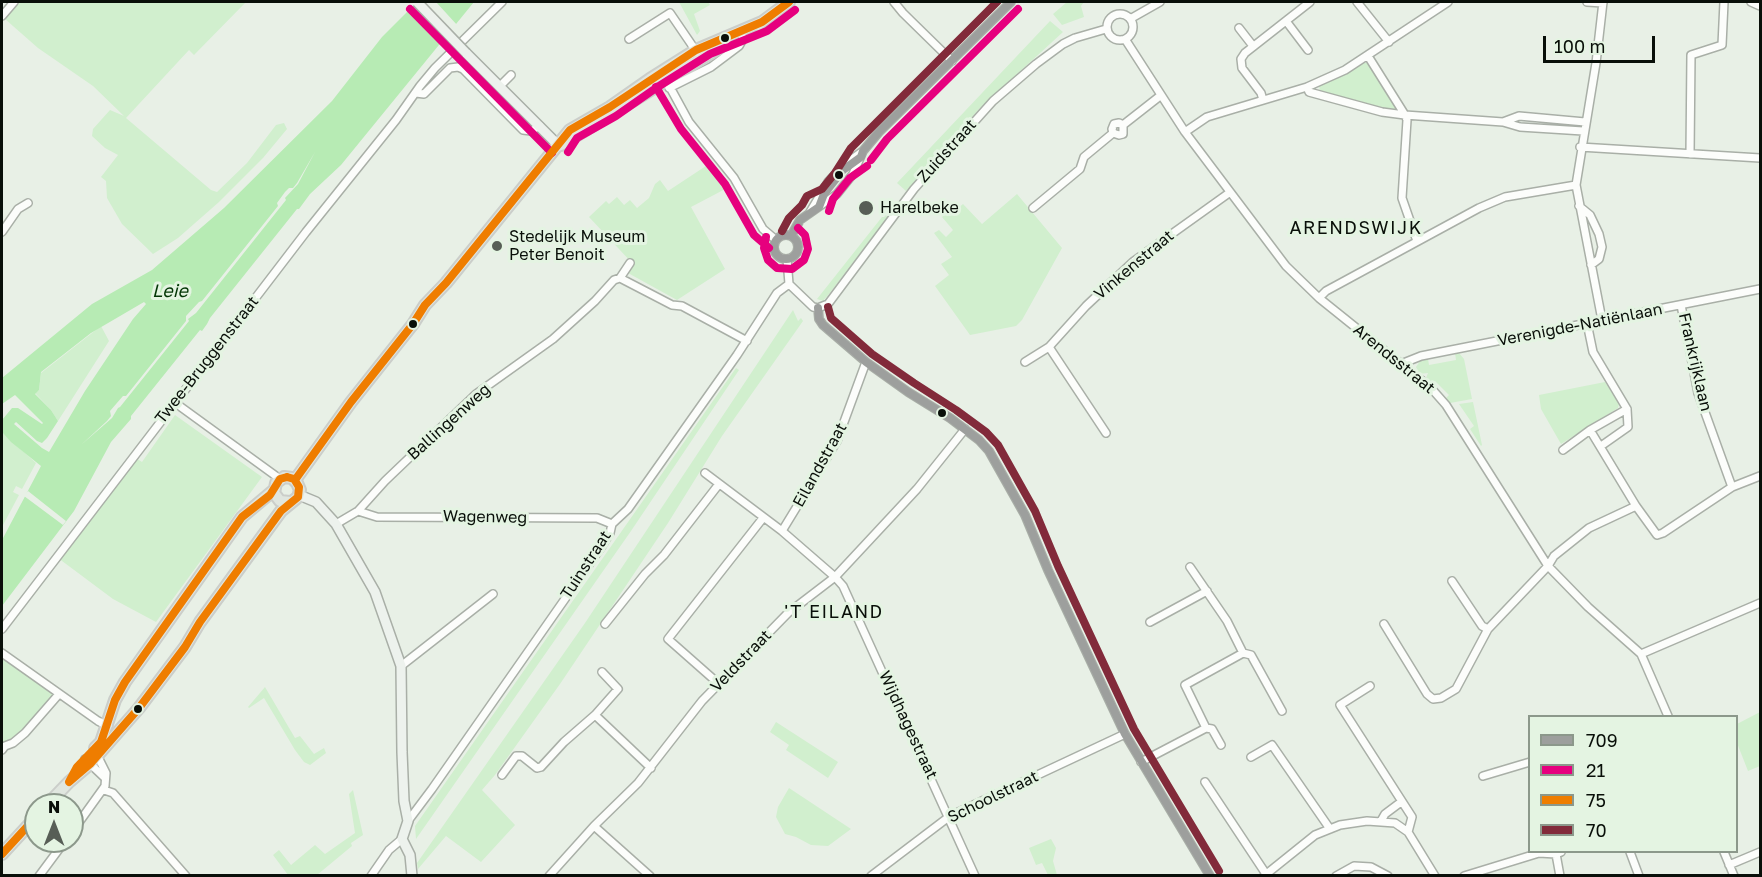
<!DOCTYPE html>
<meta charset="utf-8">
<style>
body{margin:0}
#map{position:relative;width:1762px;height:877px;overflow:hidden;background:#e8f0e6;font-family:"Golos Text",sans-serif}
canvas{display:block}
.frame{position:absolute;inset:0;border:3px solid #090f09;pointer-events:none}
.legend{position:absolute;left:1528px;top:715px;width:210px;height:138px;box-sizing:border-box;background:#e4f4e2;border:2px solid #8c988b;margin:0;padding:8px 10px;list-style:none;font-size:18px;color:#090f09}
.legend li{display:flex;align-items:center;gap:12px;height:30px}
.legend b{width:30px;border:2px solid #8c988b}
.north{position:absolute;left:24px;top:793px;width:60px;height:60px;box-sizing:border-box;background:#e4f4e2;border:2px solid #8c988b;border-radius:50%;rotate:0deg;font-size:16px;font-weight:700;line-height:24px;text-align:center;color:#090f09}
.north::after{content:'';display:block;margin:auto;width:21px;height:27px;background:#575e56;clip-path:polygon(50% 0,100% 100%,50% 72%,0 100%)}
.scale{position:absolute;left:1543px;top:36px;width:112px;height:27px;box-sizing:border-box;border:3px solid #090f09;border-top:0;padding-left:8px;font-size:18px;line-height:21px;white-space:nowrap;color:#090f09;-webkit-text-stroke:4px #e4f4e2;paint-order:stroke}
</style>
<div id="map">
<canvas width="1762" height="877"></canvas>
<div class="frame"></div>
<ul class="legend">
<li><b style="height:8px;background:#9d9f9d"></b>709</li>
<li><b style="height:8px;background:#e6007e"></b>21</li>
<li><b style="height:8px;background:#ef7d00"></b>75</li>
<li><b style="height:8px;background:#822a3a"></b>70</li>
</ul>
<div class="north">N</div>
<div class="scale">100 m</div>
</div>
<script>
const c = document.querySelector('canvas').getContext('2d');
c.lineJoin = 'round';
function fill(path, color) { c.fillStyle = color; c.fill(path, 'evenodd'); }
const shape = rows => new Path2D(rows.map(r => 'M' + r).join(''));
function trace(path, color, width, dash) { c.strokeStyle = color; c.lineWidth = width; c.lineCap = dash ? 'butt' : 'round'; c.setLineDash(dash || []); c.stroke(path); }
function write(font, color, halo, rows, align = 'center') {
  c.font = font + ' "Golos Text",sans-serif'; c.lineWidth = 6; c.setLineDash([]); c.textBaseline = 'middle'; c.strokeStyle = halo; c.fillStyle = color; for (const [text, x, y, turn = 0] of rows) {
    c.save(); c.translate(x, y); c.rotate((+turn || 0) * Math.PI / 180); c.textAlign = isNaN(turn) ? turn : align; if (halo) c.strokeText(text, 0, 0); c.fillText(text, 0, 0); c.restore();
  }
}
const green = shape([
 [20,2,246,2,194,55,189,50,126,118,211,190,217,192,247,163,276,125,284,123,287,129,263,158,219,202,178,238,153,254,122,224,107,198,106,181,101,177,118,155,105,148,92,136,93,129,110,110,124,116,93,86,38,48,5,19],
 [679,2,708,2,710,5,694,14,700,31,697,35],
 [1067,2,1084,2,1081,6,1084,17,1062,25,1053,14],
 [1050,21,1063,32,979,109,906,191,897,183],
 [1363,63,1367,63,1398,108,1396,111,1382,110,1320,92,1319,85],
 [712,162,731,186,691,207,725,269,677,300,628,273,633,264,589,217,606,201,609,204,617,197,624,205,630,200,637,208,649,198,655,184,660,180,668,191],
 [1017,194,1062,248,1022,320,1016,326,970,335,935,286,949,275,941,264,952,257,934,233,939,230,946,237,953,230,942,217,954,205,957,209,963,204,982,224],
 [886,215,888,217,829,294,823,301,817,299,882,217,884,217],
 [793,310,798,321,801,318,803,321,722,436,668,523,560,684,495,775,482,790,515,825,481,862,446,836,418,869,417,863,585,623],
 [101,326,109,341,58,421,51,410,35,393,39,390,41,373],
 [1455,353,1459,353,1464,359,1472,399,1450,403,1446,398,1449,395,1435,381,1432,384,1426,378,1428,373,1419,374,1416,367,1420,361,1428,359,1429,365,1456,360],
 [736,368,739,370,631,531,416,839,415,826],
 [1605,382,1619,404,1618,408,1561,444,1541,409,1539,395],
 [1473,402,1482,445,1481,446,1470,429,1474,426,1459,404],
 [175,415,262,477,156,622,113,599,58,558,136,458,142,462],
 [2,432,36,463,22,489,16,486,13,492,19,495,2,527],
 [2,657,53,693,52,697,21,731,2,747],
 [265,687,295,738,300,736,314,754,324,748,326,753,310,765,304,762,295,750,264,698,249,708,248,707],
 [1760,712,1760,766,1748,771,1737,743,1737,724],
 [776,722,838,762,828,778,786,750,789,745,770,732],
 [789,788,851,829,828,846,811,845,796,837,785,834,776,817,778,807],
 [353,790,363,835,351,843,352,846,317,875,288,875,273,855,279,850,291,865,315,845,325,854,355,833,349,794],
 [1051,839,1056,848,1053,861,1057,875,1048,875,1042,863,1036,865,1029,848]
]);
const water = shape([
 [417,2,474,2,341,165,310,194,299,209,297,209,210,318,207,324,202,331,200,330,131,416,131,419,111,442,74,511,2,606,2,540,41,466,11,442,2,432,2,420,12,408,18,408,42,424,43,423,15,395,2,404,2,378,92,304,152,270,224,208,332,101,382,37],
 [315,152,298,184,285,198,286,200,196,313,188,319,189,321,120,407,118,408,112,418,81,445,107,421,111,416,110,411,123,396,126,396,186,321,186,316,199,302,202,301,278,206,277,203,285,192,289,188,293,188,297,183],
 [144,302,146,304,133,319,85,391,49,452,42,448,14,424,16,422,37,441,42,443,47,438,58,421,51,410,35,394,39,390,41,372,91,333]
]);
const pier = shape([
 [413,2,436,2,458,26,442,46,406,8],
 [28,491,66,521,63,525,24,496]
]);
const street = shape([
 [894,2,903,13,952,61],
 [1357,2,1389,42],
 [1587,2,1603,3],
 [1751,2,1760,6],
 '1107 27a13 13 0 1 1 26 0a13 13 0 1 1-26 0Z',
 [2,16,14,2],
 [1130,19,1160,2],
 [1286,21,1308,50],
 [1239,28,1253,46],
 [629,39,670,13,698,54],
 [1125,39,1185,132,1286,266,1319,298,1431,388,1446,405,1548,566,1588,607,1641,654,1668,716],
 [665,78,689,122,734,178,763,229,776,240],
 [500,86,511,75],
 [1307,87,1309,92,1382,112,1405,115,1368,56],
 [669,88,711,67,739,46,743,39,741,31],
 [416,93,424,94,450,68,458,67,463,69,523,130,531,131,540,126],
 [1263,100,1261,93,1242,68,1241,59,1245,53,1310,2],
 [1503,122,1519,116,1585,122],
 [1185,132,1207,117,1307,87,1345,70,1448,2],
 [1113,133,1119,135,1123,134,1123,125,1160,96],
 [1580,147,1760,158],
 [1690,154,1691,55,1722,45,1724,2],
 [1579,206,1590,215,1599,234,1602,247,1599,259,1591,265],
 [1033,208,1080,169,1084,157,1113,133,1112,129,1114,124,1119,123,1123,125],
 [810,212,828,182,845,164,863,151,879,132,1011,2],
 [2,232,18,209,28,203],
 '774 247a12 12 0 1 1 24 0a12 12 0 1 1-24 0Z',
 [791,236,800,220,837,194,853,174,863,151],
 [1417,241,1402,198,1407,120,1405,115,1503,122,1520,127,1583,131],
 [787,259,789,284],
 [620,278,630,263],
 [789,284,813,307,818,308],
 [1319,298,1326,291,1479,208,1505,197,1576,185],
 [1681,305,1698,393,1732,487],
 [818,308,819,319,823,325,866,362,908,392,950,418,979,440,989,451,1025,515,1048,570,1125,734,1210,876],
 [818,308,828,304,914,189,993,101,1036,64,1063,44,1075,38,1106,29],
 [1602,320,1576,185,1596,63,1603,2],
 [1587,323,1593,352,1627,409,1628,427,1601,446],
 [1025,362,1049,347],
 [1401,364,1421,356,1760,289],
 [174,402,280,479],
 [1590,430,1636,506,1657,535,1663,533,1732,487,1760,476],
 [1106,433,1049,347,1086,306,1134,261,1229,193],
 [1563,450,1590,430,1627,409],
 [705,473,782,531,835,577,843,586,975,876],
 [358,511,377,517,597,518,612,524],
 [336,524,358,511,385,481,476,394,553,339,595,301,614,280,620,278,672,305,682,306,747,341],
 [782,531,837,441,866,362],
 [1190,567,1227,621,1243,653],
 [1452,581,1482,626,1488,629],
 [1150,622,1207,591],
 [605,624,645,574,664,555,719,484],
 [1384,624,1427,694,1433,699,1441,698,1456,689,1488,629,1548,566,1554,556,1589,528,1636,506],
 [2,629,306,232,396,120,420,86,435,68,502,2],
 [2,653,98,721,108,726],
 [1641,654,1760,603],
 [401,666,493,594],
 [719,684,668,639,763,518],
 [1370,686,1340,705,1412,817,1408,832],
 [595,715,651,768],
 [1206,728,1212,729,1221,745],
 [2,750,5,746,13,743,25,733,59,694],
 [1251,757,1272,745,1330,829],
 [85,759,105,778],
 [1141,762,1206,728,1185,685,1243,653,1251,655,1282,711],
 [502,775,516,756,522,756,537,768,541,767,564,742,595,715,618,689,602,672],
 [1483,776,1530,762],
 [1205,782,1266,874],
 [104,790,113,793,186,876],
 [408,821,432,789,602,546,610,533,612,524,628,509,737,355,777,293,789,284],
 [1381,821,1385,814,1401,802],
 [594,826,650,876],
 [72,832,105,786,106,773,97,755],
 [1630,852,1639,876],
 [1724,852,1734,876],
 [1556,854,1560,876],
 [1729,865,1760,852],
 [39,876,65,841],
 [371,876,389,850,402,839],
 [549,876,594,826,638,783,702,701,788,613,835,577,917,489,965,429],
 [871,876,950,816,1125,734],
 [1264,876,1315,835,1340,825,1367,821,1395,823,1408,832,1435,876],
 [1336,876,1354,866,1371,867,1388,876],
 [1464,876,1539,853,1556,854,1561,852]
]);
const secondary = shape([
 [466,53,559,146],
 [299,495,316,502,336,524,375,592,401,666,402,752,404,801,408,821,402,839,410,855,412,876]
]);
const primary = shape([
 [758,25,789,2],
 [561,145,727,43],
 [295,480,351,402,413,324,425,305,446,283,570,130,610,107,650,79,696,50,762,22],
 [95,748,101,742,115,700,125,682,242,517,274,490],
 [47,805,69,782,90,764,139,708,185,647,200,622,281,511,298,497,300,490,297,483,292,478,284,477,276,483,274,493,280,501,290,502],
 [2,854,36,817]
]);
const secondaryBridge = shape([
 [417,2,466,53]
]);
const bus1 = shape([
 '774 247a12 12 0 1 1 24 0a12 12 0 1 1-24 0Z',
 [791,236,800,220,819,207,824,194,843,170,861,157,863,151,879,132,1011,2],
 [818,308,819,319,823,325,866,362,908,392,950,418,979,440,989,451,1025,515,1048,570,1125,734,1210,876]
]);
const bus2 = shape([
 [410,9,552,153],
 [656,87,681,129,725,184,754,235,769,248],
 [568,152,577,138,616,116,656,88,710,54,767,31,795,10],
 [871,160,887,139,1018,9],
 [829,211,833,199,850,178,867,166],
 [766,237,764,248,768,260,777,268,792,269,804,260,808,249,805,235,798,228]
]);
const bus3 = shape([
 [287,477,294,479,299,487,298,497,281,511,200,622,185,647,139,708,90,764,69,782,77,767,101,742,115,700,125,682,242,517,270,495,280,479,287,477],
 [295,480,351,402,413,324,425,305,446,283,570,130,610,107,696,50,762,22,789,2],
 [2,854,36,817]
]);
const bus4 = shape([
 [782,231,789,218,802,205,807,196,822,189,835,173,851,148,997,2],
 [828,307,831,318,872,354,914,383,956,410,986,432,998,445,1035,511,1058,566,1134,729,1219,871]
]);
const markers = [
 [725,38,5,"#090f09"],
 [839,175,5,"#090f09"],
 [866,208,8,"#575e56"],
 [497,246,6,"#575e56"],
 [413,324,5,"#090f09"],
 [942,413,5,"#090f09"],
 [138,709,5,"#090f09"]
];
const streetNames = [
 ["Zuidstraat",947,151,-48],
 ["Vinkenstraat",1134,265,-40],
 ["Verenigde-Natiënlaan",1580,325,-11],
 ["Arendsstraat",1394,359,39],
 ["Twee-Bruggenstraat",207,360,-52],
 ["Frankrijklaan",1695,362,77],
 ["Ballingenweg",449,422,-42],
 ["Eilandstraat",820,465,-61],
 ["Wagenweg",485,517,1],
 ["Tuinstraat",586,565,-57],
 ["Veldstraat",741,661,-46],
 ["Wijdhagestraat",908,725,65],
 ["Schoolstraat",993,797,-26]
];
const poiNames = [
 ["Harelbeke",880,208],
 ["Stedelijk Museum",509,237],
 ["Peter Benoit",509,255]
];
const neighbourhoodNames = [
 ["ARENDSWIJK",1356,228],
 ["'T EILAND",834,612]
];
const waterNames = [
 ["Leie",170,291]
];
fill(green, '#d1efce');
fill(water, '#b7ebb4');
fill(pier, '#e8f0e6');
trace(street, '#a9afa7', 10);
trace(secondary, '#a9afa7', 12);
trace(primary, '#cbceca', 14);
trace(street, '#fcfdfb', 7);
trace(secondary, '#edf2ed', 9);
trace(primary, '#e0e6df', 10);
trace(secondaryBridge, '#a9afa7', 12, []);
trace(secondaryBridge, '#edf2ed', 9);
trace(bus1, '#9d9f9d', 8);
trace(bus2, '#e6007e', 8);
trace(bus3, '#ef7d00', 8);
trace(bus4, '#822a3a', 8);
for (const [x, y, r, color] of markers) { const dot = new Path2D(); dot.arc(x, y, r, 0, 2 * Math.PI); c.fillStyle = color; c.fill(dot); trace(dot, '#e4f4e2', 2); }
write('16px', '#090f09', '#e4f4e2', streetNames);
write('16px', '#090f09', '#e4f4e2', poiNames, 'left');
c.letterSpacing = '1.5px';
write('18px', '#090f09', '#e4f4e2', neighbourhoodNames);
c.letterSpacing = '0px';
write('italic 18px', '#023605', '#e4f4e2', waterNames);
</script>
